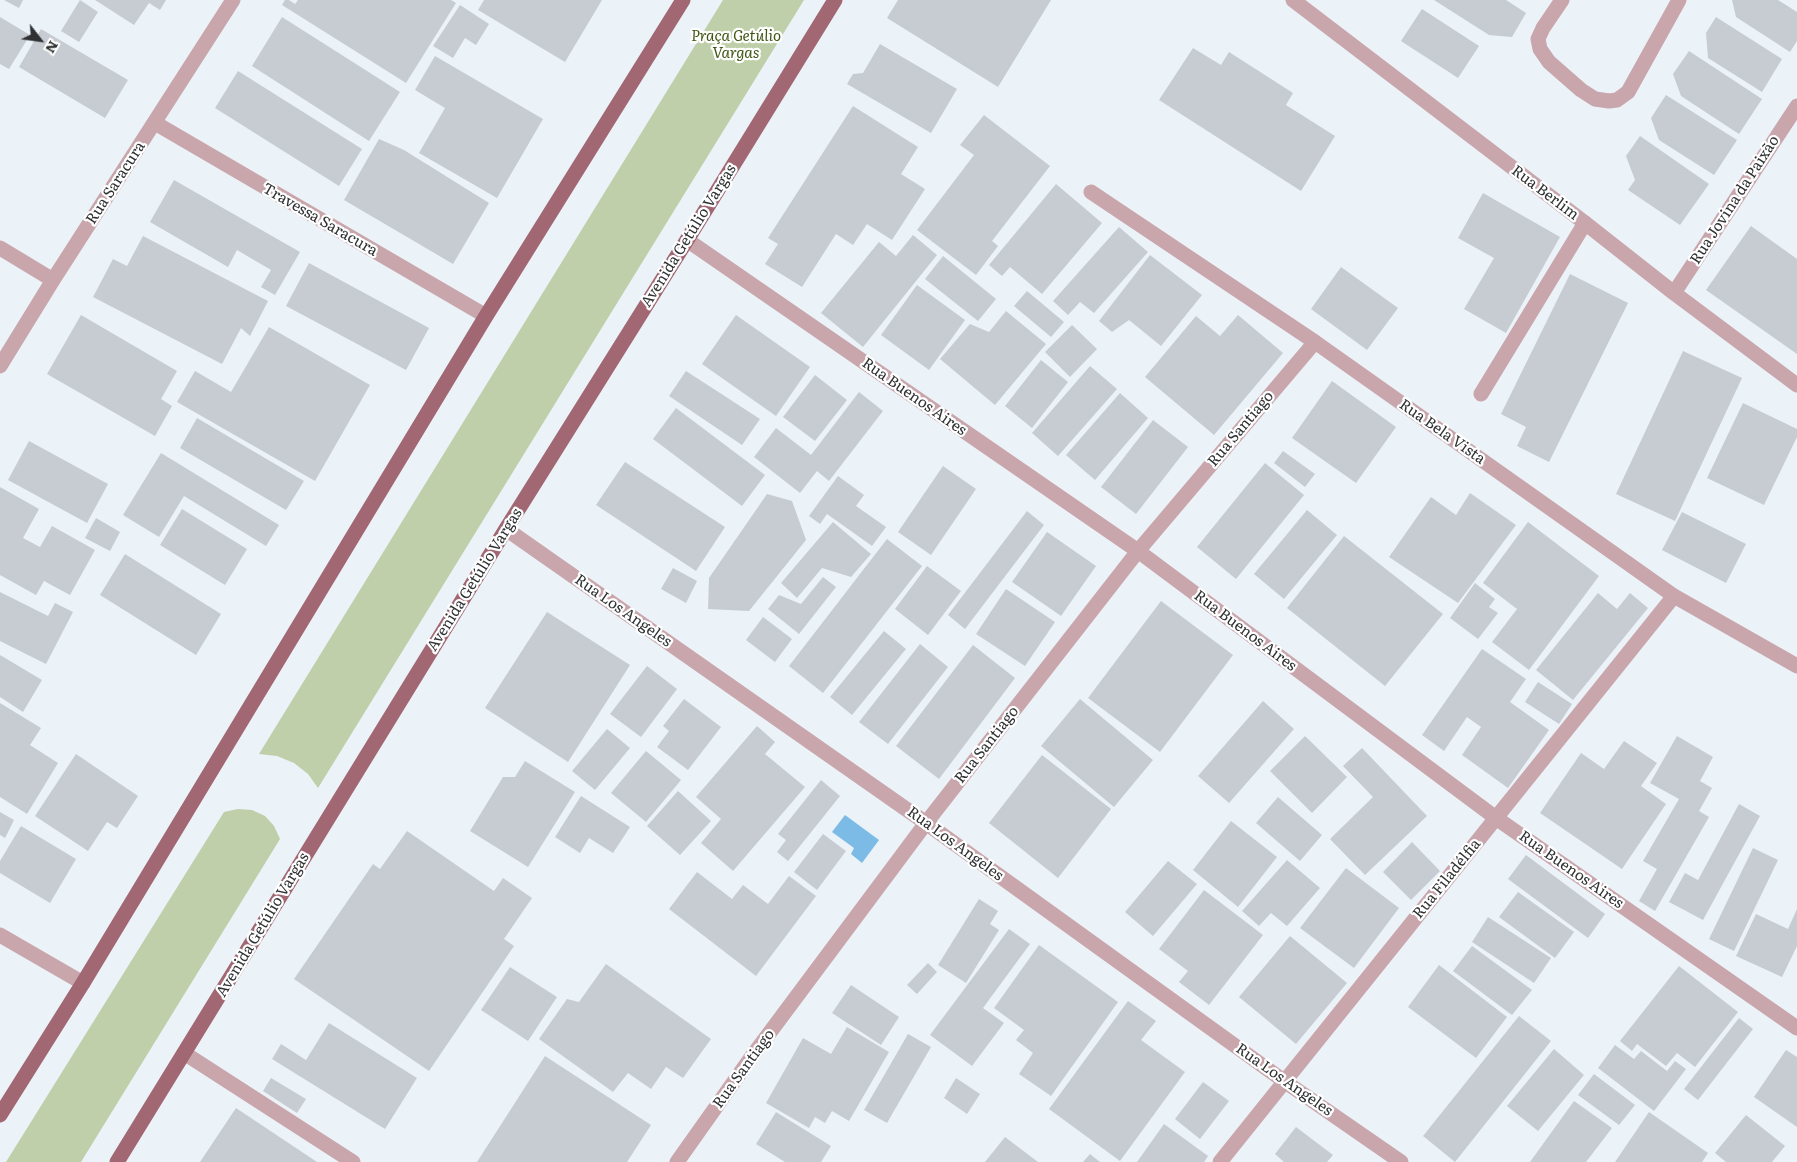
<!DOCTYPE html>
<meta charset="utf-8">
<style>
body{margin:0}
#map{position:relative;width:1797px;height:1162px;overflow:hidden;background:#ebf2f8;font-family:Literata,serif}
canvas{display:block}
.north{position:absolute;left:15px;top:15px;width:50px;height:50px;-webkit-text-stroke:4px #fff;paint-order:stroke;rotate:120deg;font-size:14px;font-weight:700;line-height:20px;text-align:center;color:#2f3133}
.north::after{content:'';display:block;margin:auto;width:18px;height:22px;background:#2f3133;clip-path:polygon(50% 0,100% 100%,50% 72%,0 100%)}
</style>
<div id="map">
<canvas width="1797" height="1162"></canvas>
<div class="north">N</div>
</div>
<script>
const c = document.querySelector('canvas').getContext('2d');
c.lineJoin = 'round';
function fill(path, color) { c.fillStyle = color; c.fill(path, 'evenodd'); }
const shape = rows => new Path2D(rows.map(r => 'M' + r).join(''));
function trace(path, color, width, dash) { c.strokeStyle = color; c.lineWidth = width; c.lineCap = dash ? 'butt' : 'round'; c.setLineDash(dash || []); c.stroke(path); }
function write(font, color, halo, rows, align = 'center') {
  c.font = font + ' Literata,serif'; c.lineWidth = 4.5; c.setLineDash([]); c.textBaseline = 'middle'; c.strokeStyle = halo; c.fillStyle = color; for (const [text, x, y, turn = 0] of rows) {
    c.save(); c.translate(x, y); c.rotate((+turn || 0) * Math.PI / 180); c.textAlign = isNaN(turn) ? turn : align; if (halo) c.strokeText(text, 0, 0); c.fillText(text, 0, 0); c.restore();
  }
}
const green = shape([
 [723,0,804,0,318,788,308,774,294,763,277,756,259,754],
 [238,809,252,810,265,816,274,826,280,839,81,1162,6,1162,224,812]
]);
const water = shape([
 [845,815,879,840,862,863,851,854,854,848,832,832]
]);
const building = shape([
 [4,0,23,0,19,8],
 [80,0,98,12,79,42,61,31],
 [95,0,166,0,160,10,149,3,134,25],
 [285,0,289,0,295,4,298,0,451,0,456,3,406,83,282,5],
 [484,0,602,0,565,62,478,10],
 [898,0,1051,0,998,87,887,18],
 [1434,0,1506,0,1526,13,1512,37,1489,35],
 [1732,0,1778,0,1797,12,1797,41,1790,52,1736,17],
 [460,5,489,24,476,45,465,38,453,58,433,46],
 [1422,9,1479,46,1458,78,1401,41],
 [0,17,30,35,9,69,0,64],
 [282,17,400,92,369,141,252,66],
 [1716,17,1782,59,1762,92,1708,58,1706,33],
 [41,29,128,80,105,118,19,67],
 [880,44,957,89,931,133,847,84,853,74,863,73],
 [1193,48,1221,65,1229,52,1293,93,1286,105,1335,136,1301,191,1159,100],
 [1689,51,1762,99,1739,134,1681,96,1673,74],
 [435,56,543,119,497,198,419,153,445,108,415,90],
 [238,71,362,149,339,186,215,108],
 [1666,95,1737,140,1714,175,1659,140,1651,118],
 [853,106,918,147,901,174,925,189,892,240,867,224,853,245,836,234,802,287,765,264,778,244,768,238],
 [984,115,1050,166,992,241,998,246,976,275,917,230,974,155,960,145],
 [1640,136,1709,184,1680,225,1628,190,1635,180,1626,156],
 [379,139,404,150,489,203,453,264,344,200],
 [174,180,300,252,275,295,261,287,271,270,237,250,228,267,150,222],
 [1056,184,1102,223,1042,294,1010,267,1002,276,989,265],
 [1483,193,1560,237,1506,333,1464,309,1494,258,1458,238],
 [1751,226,1797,259,1797,354,1706,290],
 [1119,227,1148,252,1094,313,1080,302,1068,315,1053,301],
 [913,235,937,255,863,347,821,313,879,242,896,256],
 [143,236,268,301,250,336,241,328,222,364,93,297,113,259,127,266],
 [1150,255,1202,295,1161,346,1129,320,1112,332,1099,321],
 [943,256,996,299,978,321,925,279],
 [309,263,429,328,406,370,286,306],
 [1341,267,1398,308,1367,350,1311,309],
 [1570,274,1628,303,1549,462,1517,446,1526,427,1501,414],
 [917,285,965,320,929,370,881,335],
 [1027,291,1064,322,1051,337,1014,306],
 [1006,311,1046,344,995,405,940,359,970,324,989,332],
 [81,315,177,371,161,399,172,406,155,436,47,374],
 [736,315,810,367,776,416,702,364],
 [1238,315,1283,353,1214,435,1145,377,1196,316,1220,336],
 [1072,325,1097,349,1070,377,1045,352],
 [269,327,370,385,315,481,177,402,195,371,231,392],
 [1683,351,1742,378,1675,521,1616,494],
 [1041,360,1068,382,1032,428,1005,406],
 [1090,366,1117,389,1058,456,1032,433],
 [686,371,760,419,742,445,669,396],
 [815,375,847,400,815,441,783,417],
 [1332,381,1396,427,1356,483,1292,438],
 [859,392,883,411,829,481,817,471,800,493,754,457,776,428,811,455],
 [1120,393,1148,418,1095,480,1066,455],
 [1743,403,1797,429,1797,437,1764,505,1707,478],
 [676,408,765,475,742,506,653,439],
 [197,418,304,481,286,510,180,448],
 [1153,420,1188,447,1136,514,1101,487],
 [29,441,108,484,87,523,8,480],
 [1283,451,1315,474,1305,487,1274,463],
 [161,453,279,525,266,546,184,496,159,537,123,515],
 [625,462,725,527,696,571,596,505],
 [1265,463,1304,495,1236,579,1197,547],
 [943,466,976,489,931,555,898,532],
 [838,476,864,495,856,506,886,527,872,546,827,514,820,524,809,516],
 [0,487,39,509,23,538,40,547,52,526,95,550,70,595,44,581,36,595,0,575],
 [1470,493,1516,525,1458,603,1389,557,1431,497,1456,515],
 [767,494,792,501,806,540,749,611,708,609,709,578],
 [182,509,247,549,225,585,160,545],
 [1307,510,1337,535,1284,599,1254,574],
 [1027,511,1044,525,965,629,948,615],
 [1682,512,1746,544,1726,583,1662,550],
 [96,518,120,532,110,551,85,538],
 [833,522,871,554,851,577,822,568,797,598,781,583],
 [1528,522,1599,576,1529,670,1492,642,1517,609,1483,583],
 [1047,532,1096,566,1061,616,1012,582],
 [1344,536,1443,614,1385,686,1287,608],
 [887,539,922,566,823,693,789,666],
 [125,554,221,614,196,655,100,595],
 [927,566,961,591,928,635,895,609],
 [673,568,697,581,686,603,661,589],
 [823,577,836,587,799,634,768,609,779,595,801,604],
 [1475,583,1495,599,1489,607,1498,613,1478,639,1450,618],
 [1006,589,1055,622,1025,666,976,634],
 [0,592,48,616,55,603,73,612,46,664,0,641],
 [1598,593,1617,609,1630,593,1648,608,1573,700,1536,670],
 [1161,601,1233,655,1160,752,1088,698],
 [547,612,630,665,568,762,485,708],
 [763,617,792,639,775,662,746,640],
 [884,631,906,649,852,715,830,697],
 [920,644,948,667,888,744,859,722],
 [973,645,1015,678,939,779,896,746],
 [1482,649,1526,679,1510,702,1549,730,1508,788,1462,755,1481,727,1467,717,1444,751,1422,735],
 [0,655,42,680,23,712,0,697],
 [647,666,677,689,641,737,610,714],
 [1538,682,1572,704,1559,724,1525,702],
 [684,699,721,727,688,770,657,747,669,731,663,726],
 [1080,699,1153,760,1114,807,1041,746],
 [1263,701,1294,729,1229,803,1198,776],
 [0,703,41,728,30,745,58,763,27,814,0,797],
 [757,726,775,742,765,754,805,787,733,871,701,843,721,819,696,797],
 [607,729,630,748,595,790,572,771],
 [1305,736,1347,777,1312,813,1270,771],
 [1677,736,1713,757,1700,781,1712,788,1699,811,1709,817,1655,911,1639,901,1657,869,1643,861,1679,799,1650,783],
 [1624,741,1657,763,1641,786,1666,804,1622,869,1540,813,1581,753,1604,769],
 [1362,748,1427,816,1365,875,1330,839,1373,797,1343,766],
 [646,751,681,780,646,822,611,793],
 [76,754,138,796,117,828,107,822,88,851,35,816],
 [1042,755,1111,809,1058,878,989,823],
 [525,761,575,792,528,867,470,831,503,777,515,777],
 [821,780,840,796,788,861,777,852,786,840,778,834],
 [678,791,711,821,680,855,647,826],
 [581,796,630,827,613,853,589,838,580,853,555,837],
 [1278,797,1322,835,1300,861,1256,823],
 [1739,804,1760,816,1703,920,1669,902,1685,873,1698,880],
 [0,812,14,820,5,838,0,835],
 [1231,821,1277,857,1238,907,1193,870],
 [21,826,76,859,50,903,0,873,0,861],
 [407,831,494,891,503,878,532,898,504,939,514,946,429,1071,294,979,373,864,380,869],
 [823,834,846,851,817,890,794,872],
 [1412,842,1440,871,1411,900,1383,872],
 [1753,848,1778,860,1734,951,1709,939],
 [1526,855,1605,914,1588,938,1508,879],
 [1287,860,1320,888,1287,926,1271,913,1259,926,1242,911],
 [1168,861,1197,884,1153,936,1125,912],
 [1346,868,1399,908,1354,968,1300,928],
 [697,872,732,899,743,885,768,904,789,876,816,896,756,976,669,909],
 [1204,890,1263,935,1209,1005,1179,982,1188,971,1159,949],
 [1518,892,1574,932,1555,958,1499,917],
 [979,899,998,911,990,924,999,930,966,983,938,965],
 [1797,909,1797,946,1782,977,1736,956,1756,914,1788,929],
 [1488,917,1551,958,1534,983,1472,942],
 [1009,929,1030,944,983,1008,1004,1023,972,1066,930,1035],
 [1290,936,1347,983,1296,1044,1239,997],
 [1039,945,1118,1002,1051,1096,1019,1074,1033,1053,1016,1040,1024,1030,994,1008],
 [1472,946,1532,990,1512,1015,1453,971],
 [928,963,937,972,917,994,907,985],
 [606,964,711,1039,683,1078,666,1067,651,1089,628,1073,613,1092,539,1039,567,999,579,1002],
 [1439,965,1507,1017,1476,1058,1408,1007],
 [1679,966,1738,1012,1695,1067,1677,1053,1666,1066,1637,1044,1632,1051,1620,1041],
 [510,967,557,997,528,1041,481,1010],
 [851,985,899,1017,881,1045,832,1013],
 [1128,1001,1156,1021,1141,1040,1185,1072,1120,1161,1049,1109],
 [1519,1016,1551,1041,1455,1162,1423,1136],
 [1739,1018,1753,1029,1698,1100,1684,1089],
 [329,1023,417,1078,385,1129,272,1059,281,1044,306,1060],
 [847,1027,889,1052,849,1121,832,1111,825,1123,815,1117,809,1128,766,1103,803,1038,831,1054],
 [908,1034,931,1047,887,1123,864,1110],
 [1615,1045,1634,1059,1641,1051,1667,1071,1675,1061,1686,1069,1654,1111,1598,1068],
 [1554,1049,1584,1075,1538,1131,1507,1106],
 [1786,1050,1797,1057,1797,1127,1754,1097],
 [545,1056,651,1125,627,1162,477,1162],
 [1594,1074,1635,1105,1619,1125,1578,1095],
 [271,1078,306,1099,297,1113,263,1091],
 [956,1078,980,1094,967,1114,944,1098],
 [1203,1082,1229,1101,1200,1139,1175,1119],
 [1574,1101,1612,1128,1586,1162,1530,1162],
 [236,1108,317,1162,200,1162],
 [776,1112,831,1146,821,1162,785,1162,756,1144],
 [1649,1112,1708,1153,1702,1162,1615,1162],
 [1746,1115,1785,1146,1772,1162,1726,1162,1715,1153],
 [1164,1124,1208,1156,1204,1162,1137,1162],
 [1296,1127,1333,1155,1327,1162,1284,1162,1275,1154],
 [1005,1137,1038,1162,985,1162],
 [1090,1154,1100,1162,1083,1162]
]);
const service = shape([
 [1481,394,1585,223],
 [184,1053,353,1162]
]);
const minor = shape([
 [1293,0,1585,223,1674,293,1797,385],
 [1562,0,1543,28,1538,39,1540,49,1549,62,1581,90,1595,99,1609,101,1617,100,1628,92,1679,0],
 [155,123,486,316],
 [1091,192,1315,342,1674,596,1797,666],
 [687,240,1138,551,1496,818,1797,1028],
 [0,248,53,280],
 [1674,293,1797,106],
 [0,366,53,280,233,0],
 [506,529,926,823,1284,1081,1401,1162],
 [0,935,83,983],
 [677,1162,750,1059,926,823,1138,551,1315,342],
 [1220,1162,1674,596]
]);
const primary = shape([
 [0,1115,83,983,486,316,683,0],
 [117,1162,506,529,687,240,835,0]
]);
const parkNames = [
 ["Praça Getúlio",736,37],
 ["Vargas",736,54]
];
const streetNames = [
 ["Rua Saracura",116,183,-57],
 ["Rua Berlim",1545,193,37],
 ["Rua Jovina da Paixão",1735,200,-57],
 ["Travessa Saracura",320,220,30],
 ["Avenida Getúlio Vargas",689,236,-58],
 ["Rua Buenos Aires",914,397,35],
 ["Rua Santiago",1241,429,-50],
 ["Rua Bela Vista",1442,432,35],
 ["Avenida Getúlio Vargas",475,580,-58],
 ["Rua Los Angeles",623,611,35],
 ["Rua Buenos Aires",1245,631,37],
 ["Rua Santiago",987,745,-52],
 ["Rua Los Angeles",955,844,36],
 ["Rua Buenos Aires",1571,870,35],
 ["Rua Filadélfia",1447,879,-51],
 ["Avenida Getúlio Vargas",263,925,-59],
 ["Rua Santiago",744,1069,-54],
 ["Rua Los Angeles",1284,1080,35]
];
fill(green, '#becfa9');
fill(water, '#7bbbe5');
fill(building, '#c6ccd2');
trace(service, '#c8a6ac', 15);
trace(minor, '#c8a6ac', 15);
trace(primary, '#a16772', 15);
write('italic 15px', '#3e5613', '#fff', parkNames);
write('15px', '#2f3133', '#fff', streetNames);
</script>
